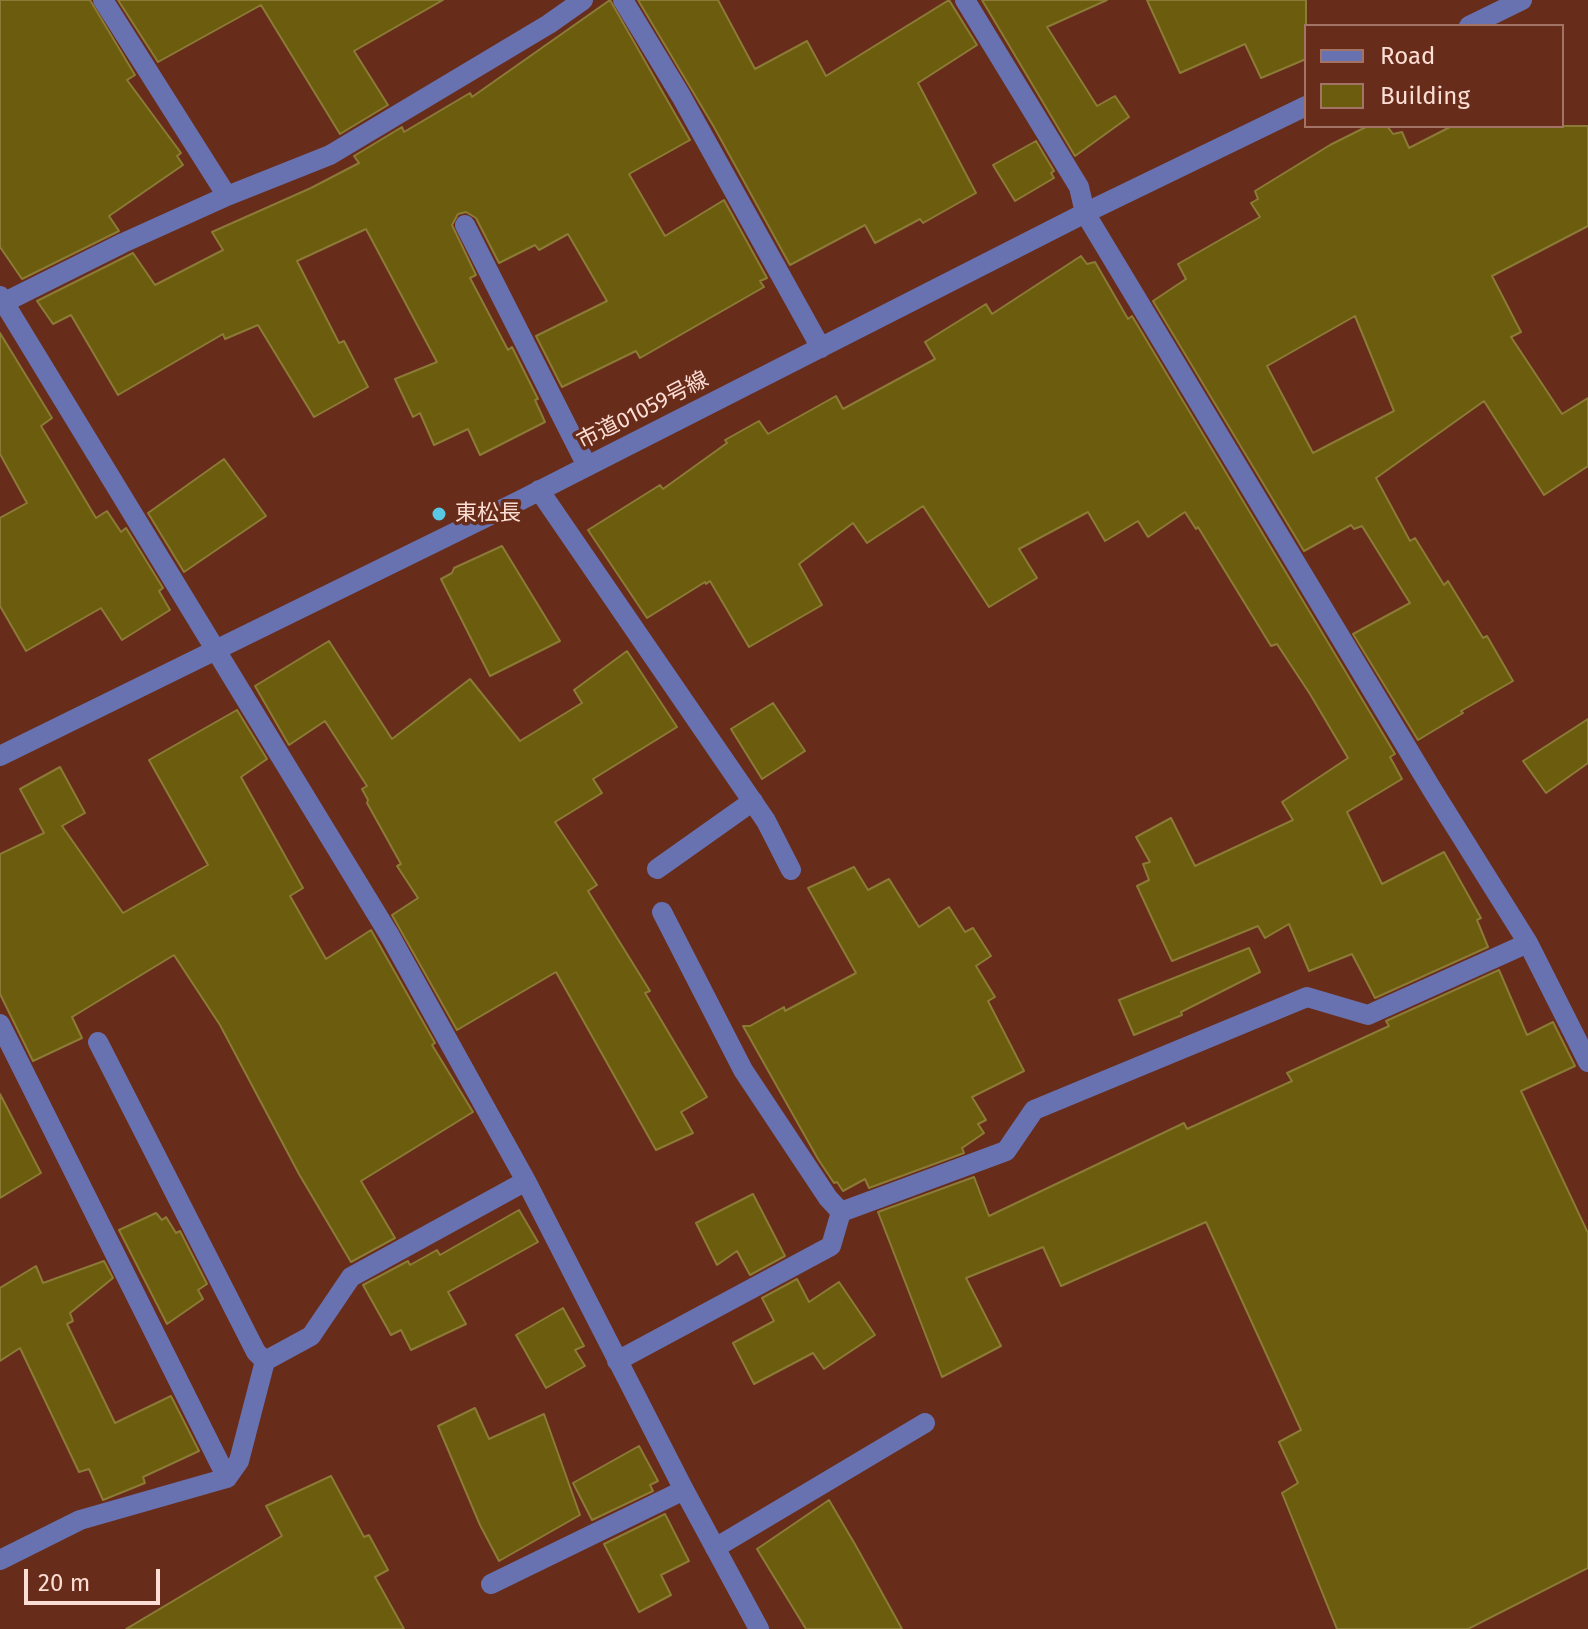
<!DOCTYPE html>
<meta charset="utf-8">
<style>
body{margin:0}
#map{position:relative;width:1588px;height:1629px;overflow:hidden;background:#682c1b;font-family:"Fira Sans",sans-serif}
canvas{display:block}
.legend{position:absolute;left:1304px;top:24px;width:260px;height:104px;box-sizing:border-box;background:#682c1b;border:2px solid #a37365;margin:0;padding:10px 14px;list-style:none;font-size:24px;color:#fcded5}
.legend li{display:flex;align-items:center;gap:16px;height:40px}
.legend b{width:40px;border:2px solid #a37365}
.scale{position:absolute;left:24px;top:1569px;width:136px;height:36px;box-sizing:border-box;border:4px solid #fcded5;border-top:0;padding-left:10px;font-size:24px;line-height:28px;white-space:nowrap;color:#fcded5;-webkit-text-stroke:6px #682c1b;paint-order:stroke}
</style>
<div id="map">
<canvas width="1588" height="1629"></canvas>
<ul class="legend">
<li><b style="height:10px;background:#6972b0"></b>Road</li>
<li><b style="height:22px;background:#6c5c0e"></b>Building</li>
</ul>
<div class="scale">20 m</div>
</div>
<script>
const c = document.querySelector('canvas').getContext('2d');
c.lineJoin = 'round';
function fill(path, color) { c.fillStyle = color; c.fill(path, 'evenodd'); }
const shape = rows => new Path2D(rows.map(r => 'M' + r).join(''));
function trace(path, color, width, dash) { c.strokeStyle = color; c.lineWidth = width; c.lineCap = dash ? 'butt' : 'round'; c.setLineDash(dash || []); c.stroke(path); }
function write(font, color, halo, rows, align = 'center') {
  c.font = font + ' "Fira Sans","Noto Sans JP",sans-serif'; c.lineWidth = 7; c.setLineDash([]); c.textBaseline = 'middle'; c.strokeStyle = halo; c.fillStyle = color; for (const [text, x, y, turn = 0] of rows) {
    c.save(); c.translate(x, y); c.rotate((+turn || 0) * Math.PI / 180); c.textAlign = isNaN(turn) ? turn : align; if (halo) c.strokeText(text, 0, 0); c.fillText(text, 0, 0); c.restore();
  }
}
const building = shape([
 [0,0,90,0,135,75,127,80,181,153,177,156,183,165,109,216,119,231,22,279,0,247,0,0],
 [118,0,443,0,354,51,388,105,340,134,261,5,158,62,118,0],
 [610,0,690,140,629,174,665,236,724,200,767,278,760,281,764,287,640,358,636,351,562,387,536,336,607,301,568,234,539,250,535,245,499,263,476,218,466,212,458,214,452,225,476,275,470,278,508,350,512,347,538,399,535,400,545,422,480,455,468,429,434,445,420,413,413,417,395,379,437,362,366,229,297,261,339,343,344,341,368,387,314,417,258,325,225,339,223,334,118,395,71,315,53,324,37,301,133,253,155,285,223,250,212,232,311,188,359,163,354,156,402,127,404,132,470,93,472,97,610,0],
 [638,0,718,0,755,69,807,41,826,76,949,0,977,45,918,83,976,193,923,223,920,219,875,243,865,225,790,265,714,127,638,0],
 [982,0,1107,0,1047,27,1097,106,1115,96,1129,117,1075,156,982,0],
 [1147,0,1306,0,1306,59,1261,78,1245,44,1180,73,1147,0],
 [1368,126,1387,126,1393,134,1402,132,1409,148,1452,126,1588,126,1588,226,1492,276,1521,332,1511,337,1562,414,1588,398,1588,466,1544,495,1484,401,1376,478,1410,541,1415,538,1444,585,1448,581,1483,638,1487,636,1513,681,1461,711,1463,713,1418,740,1353,634,1410,603,1362,526,1354,529,1351,525,1304,551,1153,301,1186,279,1178,264,1260,217,1251,203,1258,199,1255,191,1330,145,1368,126],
 [1355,316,1394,411,1313,453,1267,366,1355,316],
 [1036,141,1054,171,1051,173,1054,178,1015,201,993,165,1036,141],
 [1081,256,1087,264,1095,262,1128,319,1132,316,1395,754,1390,757,1402,779,1347,812,1382,884,1444,852,1481,918,1477,920,1488,947,1375,998,1352,954,1309,971,1289,924,1265,938,1258,926,1172,961,1137,886,1149,880,1143,864,1150,862,1136,837,1171,818,1195,866,1293,820,1282,802,1348,758,1310,694,1277,644,1271,646,1198,527,1196,529,1185,512,1148,537,1138,521,1105,541,1088,512,1019,549,1037,578,989,607,923,506,867,543,853,523,799,564,822,605,749,647,710,581,706,584,705,582,647,618,588,530,660,485,663,489,727,443,725,440,759,421,768,434,836,396,843,409,935,359,925,342,986,304,992,314,1081,256],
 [0,333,52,418,41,426,96,518,107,511,121,532,126,528,163,588,159,591,170,610,122,640,101,608,26,651,0,606,0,518,27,503,0,454,0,333],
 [224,459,266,516,184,572,148,513,224,459],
 [502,546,560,641,490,676,441,579,452,573,454,568,502,546],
 [329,641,392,739,470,679,520,741,582,703,574,690,627,651,677,727,593,779,602,793,555,822,597,885,588,891,650,991,645,993,707,1097,681,1112,693,1133,656,1150,556,972,457,1030,392,915,418,898,397,866,401,864,367,803,368,800,362,789,367,786,325,721,289,745,255,686,329,641],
 [773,703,805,751,762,779,731,729,773,703],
 [237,710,267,759,241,777,303,888,290,896,326,959,371,930,435,1043,432,1045,473,1112,361,1181,395,1238,351,1262,299,1174,220,1025,174,955,72,1017,82,1038,33,1061,0,994,0,854,44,833,20,789,60,767,85,813,62,826,123,913,208,865,149,760,237,710],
 [1588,719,1588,763,1546,793,1523,761,1588,719],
 [854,867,868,890,889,879,919,927,949,907,965,932,973,928,991,956,976,966,995,997,988,1001,1024,1071,972,1097,986,1120,978,1124,984,1133,962,1148,964,1153,869,1188,865,1179,843,1191,837,1182,834,1183,818,1159,743,1026,750,1026,784,1007,785,1011,856,973,808,888,854,867],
 [1249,948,1260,972,1181,1012,1182,1015,1134,1035,1119,1000,1249,948],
 [1499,970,1527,1035,1553,1022,1575,1066,1521,1091,1588,1233,1588,1568,1468,1629,1337,1629,1282,1493,1298,1483,1279,1442,1301,1430,1206,1222,1061,1286,1043,1247,966,1278,1001,1346,942,1377,878,1212,974,1177,989,1216,1184,1123,1187,1129,1292,1081,1287,1073,1389,1026,1386,1021,1499,970],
 [0,1094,41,1173,0,1198,0,1094],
 [753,1194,785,1256,750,1275,737,1251,717,1265,696,1223,753,1194],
 [519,1210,538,1242,448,1292,466,1324,411,1350,401,1330,391,1335,363,1285,408,1261,410,1265,437,1250,440,1255,519,1210],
 [156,1213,162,1220,166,1217,176,1233,180,1231,207,1284,198,1290,203,1299,167,1324,119,1230,156,1213],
 [104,1261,113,1278,70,1313,73,1321,67,1324,115,1423,171,1396,199,1451,143,1477,145,1483,103,1500,89,1469,79,1472,20,1348,0,1361,0,1288,36,1266,43,1283,104,1261],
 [797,1279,809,1302,839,1282,875,1335,824,1369,813,1353,754,1384,733,1343,774,1321,762,1298,797,1279],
 [563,1308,584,1346,575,1350,585,1366,546,1388,516,1335,563,1308],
 [475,1408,489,1439,544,1414,580,1515,499,1561,480,1525,438,1426,475,1408],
 [639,1446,658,1481,650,1485,653,1491,592,1520,573,1483,639,1446],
 [331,1476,364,1537,369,1535,388,1570,375,1577,404,1629,126,1629,282,1536,266,1506,331,1476],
 [829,1500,856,1546,902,1629,806,1629,757,1549,829,1500],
 [665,1514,689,1561,661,1575,671,1595,639,1612,604,1544,665,1514]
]);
const minor = shape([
 [623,0,681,96,821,348],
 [965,0,1079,187,1085,213,1433,791,1528,943,1588,1062],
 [1469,26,1522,0],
 [227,196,330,155,549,24,583,0],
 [465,225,587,466],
 [0,296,390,936,526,1181,684,1490,759,1629],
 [5,302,123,243,227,196,103,0],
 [539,490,766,821,791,870],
 [0,756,519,501,1085,213,1306,106],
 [657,869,753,801],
 [662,912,743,1070,828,1198,841,1212,1006,1151,1034,1110,1307,997,1368,1015,1528,943],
 [0,1024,227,1478],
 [98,1042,256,1352,265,1361],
 [617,1361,831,1246,841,1212],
 [715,1548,925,1423],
 [0,1560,80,1520,227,1478,239,1461,265,1361,311,1336,351,1277,526,1181],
 [491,1584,684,1490]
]);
const markers = [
 [439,514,8,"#59c8e4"]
];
const streetNames = [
 ["市道01059号線",643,411,-27]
];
const poiNames = [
 ["東松長",455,514]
];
fill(building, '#6c5c0e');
trace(building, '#8b7b36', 2);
trace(minor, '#6972b0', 20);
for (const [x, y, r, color] of markers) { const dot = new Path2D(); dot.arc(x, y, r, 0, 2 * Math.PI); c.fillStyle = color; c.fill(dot); trace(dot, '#682c1b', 3); }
write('22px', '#fcded5', '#682c1b', streetNames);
write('22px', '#fcded5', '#682c1b', poiNames, 'left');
</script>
